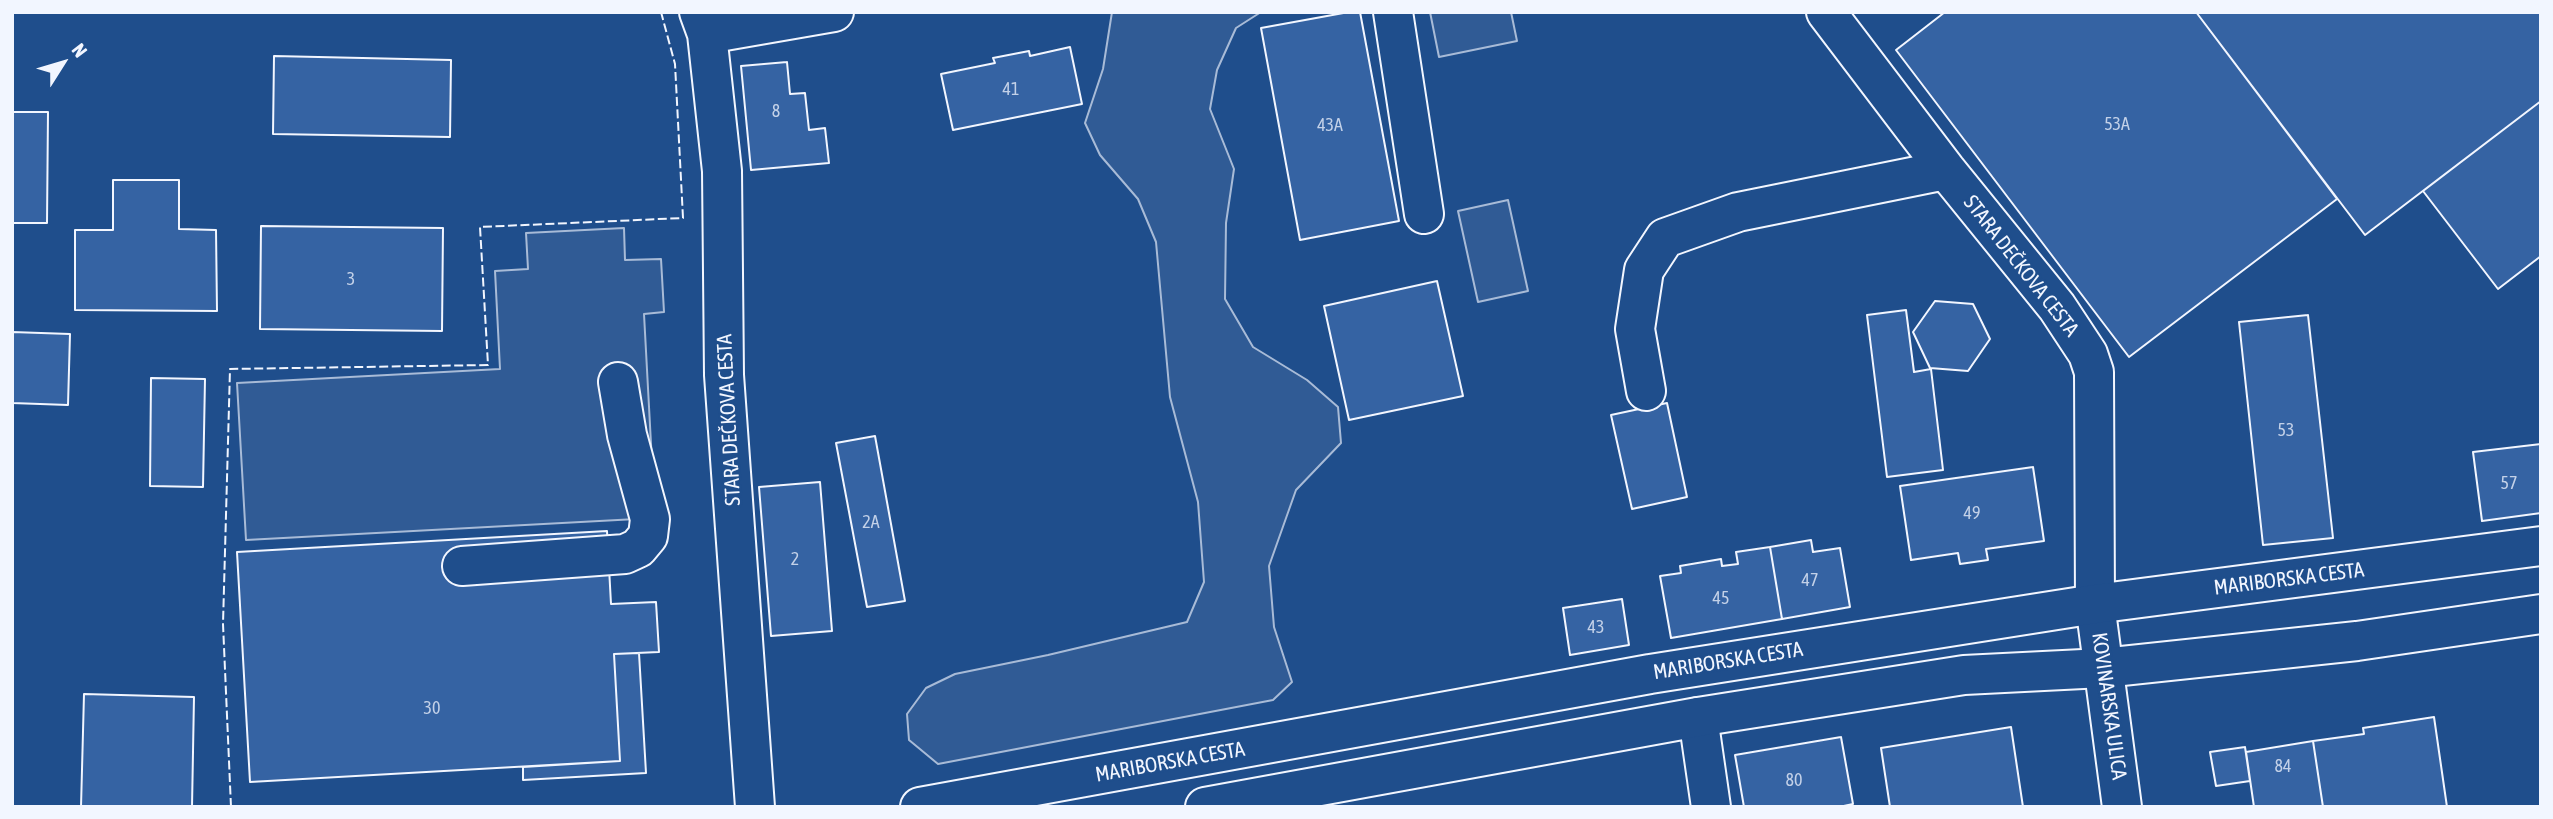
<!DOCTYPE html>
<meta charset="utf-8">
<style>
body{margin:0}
#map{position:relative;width:2553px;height:819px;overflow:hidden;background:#1f4e8c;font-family:"Asap Condensed",sans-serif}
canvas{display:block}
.frame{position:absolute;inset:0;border:14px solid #f2f6ff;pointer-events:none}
.north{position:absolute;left:28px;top:28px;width:70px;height:70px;-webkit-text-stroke:5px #1f4e8c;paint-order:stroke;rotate:53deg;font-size:19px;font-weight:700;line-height:28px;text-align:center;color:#f2f6ff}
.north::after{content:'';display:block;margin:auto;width:24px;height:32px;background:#f2f6ff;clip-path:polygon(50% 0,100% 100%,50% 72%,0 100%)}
</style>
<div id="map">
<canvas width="2553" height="819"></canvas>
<div class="frame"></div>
<div class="north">N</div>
</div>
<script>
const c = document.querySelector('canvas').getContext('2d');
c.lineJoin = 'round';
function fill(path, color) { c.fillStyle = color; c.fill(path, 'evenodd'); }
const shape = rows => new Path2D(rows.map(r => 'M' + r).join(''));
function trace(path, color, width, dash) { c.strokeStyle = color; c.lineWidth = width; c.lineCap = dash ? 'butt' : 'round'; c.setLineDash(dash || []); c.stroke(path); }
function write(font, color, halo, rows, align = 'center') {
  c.font = font + ' "Asap Condensed",sans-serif'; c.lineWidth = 5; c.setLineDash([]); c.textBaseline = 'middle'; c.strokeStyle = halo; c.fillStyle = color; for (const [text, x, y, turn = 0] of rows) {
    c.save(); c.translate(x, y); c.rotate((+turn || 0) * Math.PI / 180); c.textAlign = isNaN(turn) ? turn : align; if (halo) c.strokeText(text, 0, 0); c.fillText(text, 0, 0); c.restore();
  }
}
const built = shape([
 [1112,12,1261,12,1236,28,1217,70,1210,109,1234,169,1226,223,1225,299,1253,347,1307,380,1338,407,1341,443,1296,490,1269,566,1274,627,1292,682,1273,700,938,764,909,740,907,714,926,688,955,674,1048,655,1187,622,1204,582,1198,502,1170,397,1156,242,1138,199,1100,155,1085,123,1103,69,1112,12],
 [1430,12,1511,12,1517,41,1439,57,1430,12],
 [1508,200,1528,291,1478,302,1458,211,1508,200],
 [624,228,625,260,661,259,664,312,644,314,655,518,246,540,237,383,500,369,495,271,528,269,526,233,624,228]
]);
const building = shape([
 [1349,12,1360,12,1399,221,1300,240,1261,28,1349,12],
 [1945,12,2196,12,2337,199,2129,357,1896,50,1945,12],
 [2196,12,2541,12,2541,101,2365,235,2196,12],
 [1070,47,1082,104,953,130,941,74,995,63,993,58,1029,51,1030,56,1070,47],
 [274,56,451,60,450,137,273,134,274,56],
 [787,62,790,94,805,93,809,130,825,128,829,163,751,170,741,66,787,62],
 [2541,101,2541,256,2498,289,2423,191,2541,101],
 [12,112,48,112,47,223,12,223,12,112],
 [113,180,179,180,179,229,216,230,217,311,75,310,75,230,113,230,113,180],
 [261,226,443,228,442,331,260,329,261,226],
 [1437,281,1463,396,1349,420,1324,306,1437,281],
 [1935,301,1973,304,1990,339,1968,371,1930,368,1913,332,1935,301],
 [1906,310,1914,372,1931,369,1943,470,1887,477,1867,315,1906,310],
 [2308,315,2333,538,2263,545,2239,322,2308,315],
 [12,332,70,334,68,405,12,403,12,332],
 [151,378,205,379,203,487,150,486,151,378],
 [1667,403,1687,497,1632,509,1611,415,1667,403],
 [875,436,905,601,867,607,836,443,875,436],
 [2541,444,2541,513,2482,521,2473,452,2541,444],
 [2033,467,2044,541,1986,549,1988,560,1960,564,1958,553,1911,560,1900,486,2033,467],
 [820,482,832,631,771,636,759,487,820,482],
 [607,531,611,604,656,602,659,652,614,654,620,761,250,782,237,552,607,531],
 [1811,540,1813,552,1840,548,1850,607,1782,619,1770,547,1811,540],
 [1770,547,1782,619,1671,638,1660,576,1681,573,1680,566,1721,559,1722,566,1738,564,1736,552,1770,547],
 [1622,599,1629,645,1570,655,1563,608,1622,599],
 [639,653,646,773,523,780,523,767,620,761,614,654,639,653],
 [84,694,194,697,192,807,81,807,84,694],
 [2434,717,2447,807,2323,807,2313,741,2364,734,2363,728,2434,717],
 [2011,727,2023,807,1890,807,1881,748,2011,727],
 [1841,737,1853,804,1839,807,1744,807,1735,755,1841,737],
 [2313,741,2323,807,2254,807,2246,752,2313,741],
 [2245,747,2250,781,2216,786,2210,752,2245,747]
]);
const minor = shape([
 [699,12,707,34,722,171,724,375,755,807],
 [1393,12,1424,214],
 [1826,12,1946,170,2057,307,2088,354,2094,372,2095,604,2122,807],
 [707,34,834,12],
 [1646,391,1635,329,1644,270,1665,238,1738,212,1946,170],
 [462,566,625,554,638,548,648,536,650,519,627,435,618,382],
 [1698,717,1711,807]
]);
const major = shape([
 [920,807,1650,674,2095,604,2541,546],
 [1205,807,1698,717,1964,675,2103,668,2357,641,2541,614]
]);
const fence = shape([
 [231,807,223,624,230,369,488,365,480,227,683,218,675,64,661,12]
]);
const numberNames = [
 ["41",1011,89],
 ["8",776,111],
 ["53A",2117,124],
 ["43A",1330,125],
 ["3",351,279],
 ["53",2286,430],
 ["57",2509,483],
 ["49",1972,513],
 ["2A",871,522],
 ["2",795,559],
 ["47",1810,580],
 ["45",1721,598],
 ["43",1596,627],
 ["30",432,708],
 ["84",2283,766],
 ["80",1794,780]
];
const streetNames = [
 ["STARA DEČKOVA CESTA",2021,266,52],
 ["STARA DEČKOVA CESTA",729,420,-93],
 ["MARIBORSKA CESTA",2289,579,-7],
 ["MARIBORSKA CESTA",1728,661,-9],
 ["KOVINARSKA ULICA",2109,706,82],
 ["MARIBORSKA CESTA",1170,762,-10]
];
fill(built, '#305b95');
trace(built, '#a8bbd7', 2);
fill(building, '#3563a3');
trace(building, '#f2f6ff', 2);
trace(minor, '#f2f6ff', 42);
trace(major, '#f2f6ff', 42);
trace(minor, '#1f4e8c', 38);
trace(major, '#1f4e8c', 38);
trace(fence, '#f2f6ff', 2, [9, 3.5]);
write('18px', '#c3d1e8', null, numberNames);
write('21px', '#f2f6ff', '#1f4e8c', streetNames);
</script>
